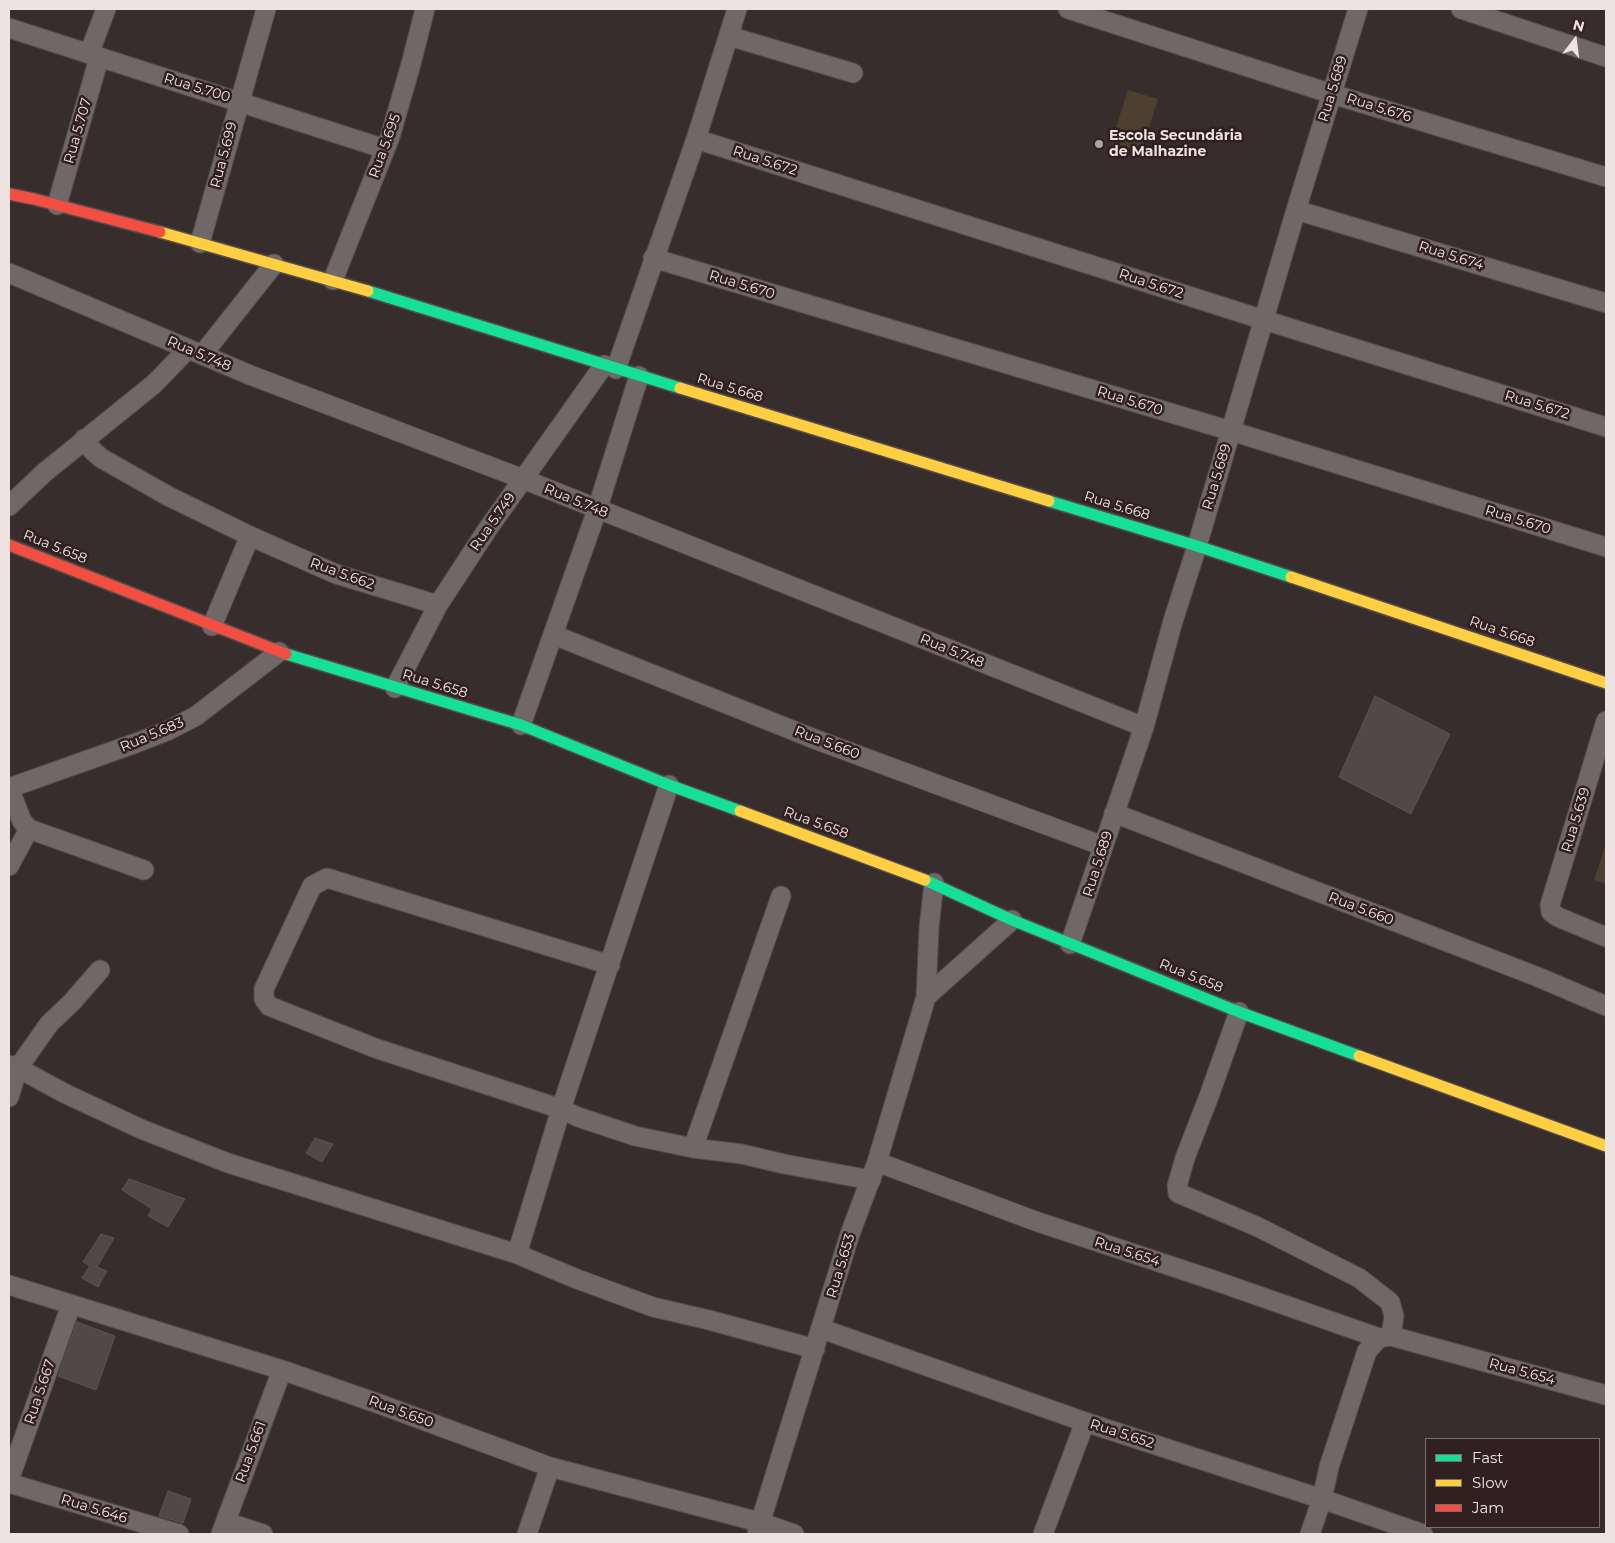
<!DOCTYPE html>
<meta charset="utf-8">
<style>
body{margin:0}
#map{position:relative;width:1615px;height:1543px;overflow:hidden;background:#372d2c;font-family:Montserrat,sans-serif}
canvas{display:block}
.frame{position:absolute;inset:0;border:10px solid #efe3e2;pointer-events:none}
.legend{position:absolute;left:1425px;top:1438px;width:175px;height:90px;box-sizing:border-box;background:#30201f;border:1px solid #7c6e6d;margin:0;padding:6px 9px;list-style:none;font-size:15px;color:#efe3e2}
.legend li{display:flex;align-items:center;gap:10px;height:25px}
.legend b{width:25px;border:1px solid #7c6e6d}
.north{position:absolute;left:1550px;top:15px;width:50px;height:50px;-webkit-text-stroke:4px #30201f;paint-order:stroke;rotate:15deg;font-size:14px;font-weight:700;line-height:20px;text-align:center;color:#efe3e2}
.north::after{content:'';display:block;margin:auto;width:18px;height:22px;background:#efe3e2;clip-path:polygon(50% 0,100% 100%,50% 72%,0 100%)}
</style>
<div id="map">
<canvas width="1615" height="1543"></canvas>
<div class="frame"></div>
<ul class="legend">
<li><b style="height:6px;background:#16e098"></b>Fast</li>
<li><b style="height:6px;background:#ffcf43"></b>Slow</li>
<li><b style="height:6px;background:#f24e42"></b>Jam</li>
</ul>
<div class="north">N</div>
</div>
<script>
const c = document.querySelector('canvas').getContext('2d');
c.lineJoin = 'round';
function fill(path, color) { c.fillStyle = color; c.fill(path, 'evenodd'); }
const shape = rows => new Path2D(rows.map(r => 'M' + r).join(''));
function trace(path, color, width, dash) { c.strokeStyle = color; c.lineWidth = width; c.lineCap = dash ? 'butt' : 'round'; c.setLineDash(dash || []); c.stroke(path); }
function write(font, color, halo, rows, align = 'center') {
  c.font = font + ' Montserrat,sans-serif'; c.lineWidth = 5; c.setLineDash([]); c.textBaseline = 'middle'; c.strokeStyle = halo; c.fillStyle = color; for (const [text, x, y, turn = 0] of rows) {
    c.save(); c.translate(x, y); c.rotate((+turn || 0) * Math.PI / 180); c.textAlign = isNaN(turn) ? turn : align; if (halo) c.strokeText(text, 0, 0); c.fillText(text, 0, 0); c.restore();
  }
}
const green = shape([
 [1128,90,1158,99,1141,152,1111,143],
 [1606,844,1606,884,1594,880]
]);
const building = shape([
 [1375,696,1450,734,1411,814,1339,777,1375,696],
 [315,1138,333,1144,322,1162,306,1153,315,1138],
 [129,1179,185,1199,168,1227,148,1216,152,1209,122,1190,129,1179],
 [101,1234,114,1238,97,1267,107,1271,98,1287,82,1278,90,1266,83,1262,101,1234],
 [77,1322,115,1336,96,1390,58,1376,77,1322],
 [168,1491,191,1499,183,1523,159,1516,168,1491]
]);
const street = shape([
 [1068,9,1332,94,1606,177],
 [1461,9,1606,57],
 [9,28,385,149],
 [729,36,853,73],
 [89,54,106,9],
 [696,139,1264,320,1606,427],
 [57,205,99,58],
 [1296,210,1606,303],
 [200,243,266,9],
 [653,258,1231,431,1606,547],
 [9,273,250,375,523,479,1144,727],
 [333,280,390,137,411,64,425,9],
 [202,355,274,264],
 [616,369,696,139,737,9],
 [84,439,93,451,101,458,168,496,250,536,336,574,438,605],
 [9,506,45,472,154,384,188,349],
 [212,626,250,536],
 [554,635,817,740,1103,846],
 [395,688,438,605,487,530,604,365],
 [1606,721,1550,905,1551,912,1558,917,1606,937],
 [521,725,597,510,639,376],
 [9,788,136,743,167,731,196,716,279,652],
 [9,788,22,821,29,829,144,870],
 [1114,813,1538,977,1606,1006],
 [9,866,29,829],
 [1070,944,1144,727,1173,621,1197,546,1296,210,1358,9],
 [610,965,327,878,312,886,264,989,264,999,269,1006,375,1048,561,1109,578,1117,635,1136,693,1148,742,1154,784,1164,871,1180],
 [926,997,1012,920],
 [1239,1012,1209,1096,1185,1158,1177,1186,1178,1193,1258,1227,1359,1278,1390,1302,1394,1316,1391,1336],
 [9,1065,18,1068,64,1093,141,1129,228,1163,517,1254,577,1279,653,1307,709,1320,815,1349],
 [9,1097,18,1068,49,1024,72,1002,100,970],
 [693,1148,781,896],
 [877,1162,1038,1222,1213,1280,1379,1338],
 [517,1254,561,1109,669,785],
 [9,1285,282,1370,385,1406,550,1467,759,1522,794,1534],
 [822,1329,1085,1422,1322,1499,1423,1534],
 [9,1480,71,1305],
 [9,1483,179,1534],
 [226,1522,263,1534],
 [757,1533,850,1234,877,1162,926,997,929,928,934,883],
 [221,1534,282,1370],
 [527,1534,550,1467],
 [1043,1534,1085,1422],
 [1310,1534,1322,1499,1329,1467,1367,1351,1379,1338,1391,1336,1606,1395]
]);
const fast = shape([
 [368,291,680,388],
 [1049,501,1197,546,1291,577],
 [286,654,521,725,669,785,740,811],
 [925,880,1012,920,1239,1012,1359,1056]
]);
const slow = shape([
 [160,232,368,291],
 [680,388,1049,501],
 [1291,577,1606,683],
 [740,811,925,880],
 [1359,1056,1606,1146]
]);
const jam = shape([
 [9,194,34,199,160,232],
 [9,545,286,654]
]);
const markers = [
 [1099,144,5,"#afa3a2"]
];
const streetNames = [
 ["Rua 5.700",197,88,17],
 ["Rua 5.689",1333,89,-73],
 ["Rua 5.676",1379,108,17],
 ["Rua 5.707",78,131,-74],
 ["Rua 5.695",385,146,-70],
 ["Rua 5.699",224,155,-75],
 ["Rua 5.672",765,161,18],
 ["Rua 5.674",1451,256,17],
 ["Rua 5.672",1151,284,18],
 ["Rua 5.670",742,285,17],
 ["Rua 5.748",199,354,23],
 ["Rua 5.668",730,388,17],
 ["Rua 5.670",1130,401,17],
 ["Rua 5.672",1537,405,17],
 ["Rua 5.689",1217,477,-73],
 ["Rua 5.748",576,501,22],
 ["Rua 5.668",1117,506,17],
 ["Rua 5.670",1518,520,17],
 ["Rua 5.749",493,522,-55],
 ["Rua 5.658",55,547,22],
 ["Rua 5.662",342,574,20],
 ["Rua 5.668",1502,632,19],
 ["Rua 5.748",952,651,22],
 ["Rua 5.658",435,684,17],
 ["Rua 5.683",152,735,-23],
 ["Rua 5.660",827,743,21],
 ["Rua 5.639",1576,820,-73],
 ["Rua 5.658",816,823,20],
 ["Rua 5.689",1098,864,-72],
 ["Rua 5.660",1361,909,21],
 ["Rua 5.658",1191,976,22],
 ["Rua 5.654",1127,1252,18],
 ["Rua 5.653",841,1266,-73],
 ["Rua 5.654",1522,1372,15],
 ["Rua 5.667",40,1392,-71],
 ["Rua 5.650",401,1412,20],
 ["Rua 5.652",1122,1434,18],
 ["Rua 5.661",251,1452,-70],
 ["Rua 5.646",94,1509,17]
];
const poiNames = [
 ["Escola Secundária",1109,136],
 ["de Malhazine",1109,152]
];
fill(green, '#4d4030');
fill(building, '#514849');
trace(building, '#5b5354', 1);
trace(street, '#544c4b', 21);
trace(fast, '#544c4b', 14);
trace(slow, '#544c4b', 14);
trace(jam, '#544c4b', 14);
trace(street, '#706868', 19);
trace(fast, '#16e098', 11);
trace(slow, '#ffcf43', 11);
trace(jam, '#f24e42', 11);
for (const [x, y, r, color] of markers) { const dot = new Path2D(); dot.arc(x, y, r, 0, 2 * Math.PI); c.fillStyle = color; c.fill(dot); trace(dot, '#30201f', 2); }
write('14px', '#efe3e2', '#30201f', streetNames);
write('bold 14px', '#efe3e2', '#30201f', poiNames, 'left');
</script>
